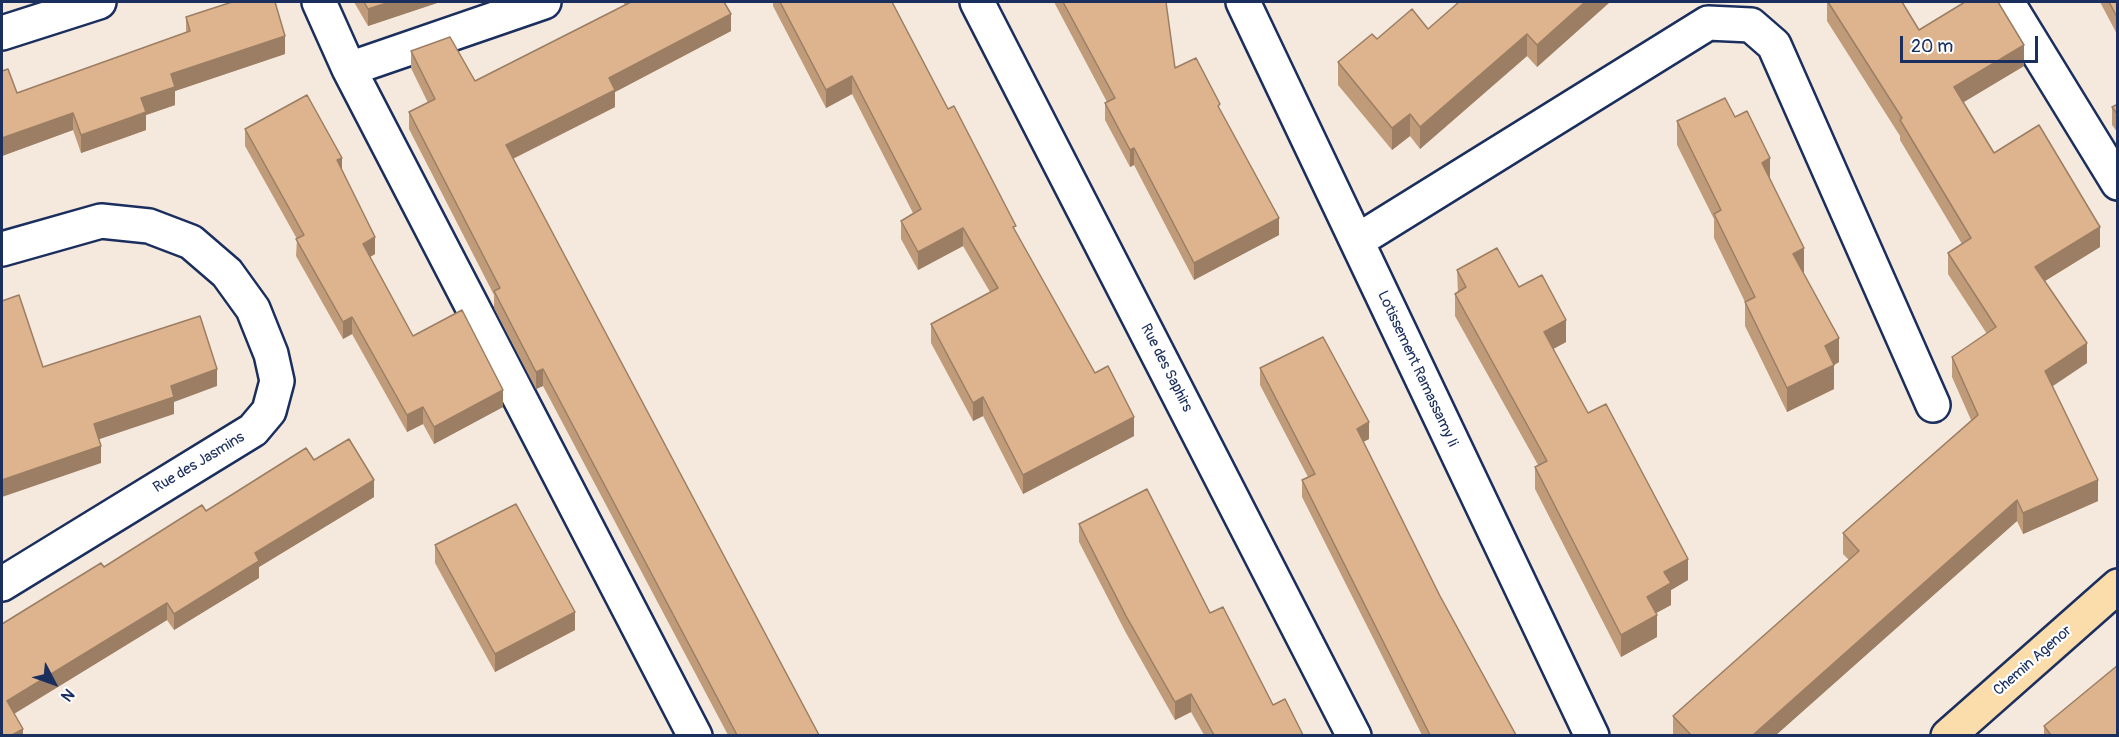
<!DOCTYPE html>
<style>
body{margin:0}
#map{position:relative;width:2119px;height:737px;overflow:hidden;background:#f5e8dd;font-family:Pangolin,sans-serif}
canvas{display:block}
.frame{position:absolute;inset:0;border:3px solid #1b2f5e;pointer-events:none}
.north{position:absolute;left:24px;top:653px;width:60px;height:60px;-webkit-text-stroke:4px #fff;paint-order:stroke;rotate:131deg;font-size:16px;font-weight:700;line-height:24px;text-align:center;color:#1b2f5e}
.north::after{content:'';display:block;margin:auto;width:21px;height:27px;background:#1b2f5e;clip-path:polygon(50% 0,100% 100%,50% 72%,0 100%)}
.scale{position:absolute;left:1900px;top:36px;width:138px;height:27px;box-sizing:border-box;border:3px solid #1b2f5e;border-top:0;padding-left:8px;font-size:18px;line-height:21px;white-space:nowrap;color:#1b2f5e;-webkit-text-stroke:4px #fff;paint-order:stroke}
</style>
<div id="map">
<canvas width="2119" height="737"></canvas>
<div class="frame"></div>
<div class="north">N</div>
<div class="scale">20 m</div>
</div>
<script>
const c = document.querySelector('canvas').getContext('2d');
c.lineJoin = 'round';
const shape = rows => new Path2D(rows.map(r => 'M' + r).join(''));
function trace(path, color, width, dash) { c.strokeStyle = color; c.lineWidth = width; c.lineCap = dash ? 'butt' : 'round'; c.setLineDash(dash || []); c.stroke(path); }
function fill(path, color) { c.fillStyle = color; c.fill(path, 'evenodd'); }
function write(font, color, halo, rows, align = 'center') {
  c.font = font + ' Pangolin,sans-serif'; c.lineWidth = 4.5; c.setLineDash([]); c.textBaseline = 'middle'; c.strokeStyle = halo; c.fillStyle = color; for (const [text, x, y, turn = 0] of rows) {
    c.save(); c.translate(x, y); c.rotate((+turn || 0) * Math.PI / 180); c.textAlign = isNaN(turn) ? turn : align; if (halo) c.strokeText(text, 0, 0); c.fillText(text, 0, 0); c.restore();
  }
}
const minor = shape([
 [319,2,349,69,695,736],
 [977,2,1354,736],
 [1243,2,1592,736],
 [2007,2,2118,183],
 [2,33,99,2],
 [349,69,544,2],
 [1357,241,1708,23,1751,25,1774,45,1933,405],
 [2,249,101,221,149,226,191,242,227,273,253,309,271,354,277,381,269,411,253,430,2,584]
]);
const major = shape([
 [1948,736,2118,586]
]);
const wall = shape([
 [226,2,275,2,285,54,175,91,175,105,146,115,146,130,124,138,81,153,73,130,2,156,2,71,17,93,186,33,186,17,226,4],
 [354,2,440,2,368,26],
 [623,2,724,2,731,31,615,92,615,107,513,159,819,735,728,735,543,386,536,389,494,308,494,295,409,129,409,112,428,103,411,68,411,51,475,81,625,5],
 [773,2,892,2,948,109,1016,232,1095,373,1134,436,1023,494,983,416,973,421,931,343,931,324,990,292,963,246,918,270,901,239,901,221,913,213,852,94,826,108,773,6],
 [1054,2,1166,2,1175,68,1220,110,1279,235,1194,280,1134,165,1130,167,1105,120,1105,103,1107,102],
 [1610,2,1537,67,1527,56,1420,149,1410,136,1392,150,1338,85,1338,62,1428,29],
 [1827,2,1902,2,1919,30,2024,66,1963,102,1994,153,2100,247,2045,281,2087,363,2053,386,2098,501,2023,534,2017,521,1776,735,1673,735,1673,716,1849,560,1843,554,1843,533,1971,420,1952,377,1952,357,1987,334,1948,274,1948,253,1962,244,1900,140,1900,136,1827,21],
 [2100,2,2118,2,2118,36],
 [2118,104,2118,133,2112,125,2112,107],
 [1677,121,1770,181,1803,272,1839,362,1834,365,1834,389,1787,412,1745,326,1745,302,1714,238,1714,219,1677,145],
 [245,129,342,170,375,254,370,257,413,336,503,407,434,444,423,424,407,432,352,334,343,339,296,256,297,239,245,146],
 [1457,270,1519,287,1566,342,1553,349,1588,413,1688,580,1671,590,1671,605,1656,613,1657,637,1621,657,1535,489,1535,467,1538,465,1455,316,1455,294,1458,293],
 [1260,368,1369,439,1363,442,1440,596,1516,735,1422,735,1302,497,1302,480,1308,477,1260,385],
 [349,439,374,480,374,497,259,567,259,578,174,630,167,620,14,714,23,729,23,735,2,735,2,624,101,563,104,567,202,505,206,511,306,448,314,460],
 [1079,524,1210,613,1273,705,1303,735,1204,735,1191,712,1175,720,1126,633,1079,542],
 [435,545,575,630,495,672,435,563],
 [2044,726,2118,735,2044,735]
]);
const shadedWall = shape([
 [390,2,440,2,368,26,368,9],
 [1585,2,1610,2,1537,67,1537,45],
 [731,14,731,31,615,92,615,107,506,162,506,145,609,78],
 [1527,34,1527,56,1420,149,1420,127],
 [285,36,285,54,175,91,175,105,146,115,146,130,81,153,81,135,141,98,171,74],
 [2024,45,2024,66,1954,108,1954,87],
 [852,76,852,94,826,108,826,90],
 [73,113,73,130,2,156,2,138],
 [1410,114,1410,136,1392,150,1392,128],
 [1134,148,1134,165,1130,167,1130,150],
 [342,158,342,175,337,160],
 [1770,158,1770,182,1762,163],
 [1279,218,1279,235,1194,280,1194,263],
 [2100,227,2100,247,2035,287,2035,267],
 [963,228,963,246,918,270,918,252],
 [375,237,375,254,363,261,363,244],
 [1804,248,1804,272,1793,278,1793,254],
 [352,317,352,334,343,339,343,322],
 [1566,320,1566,342,1544,354,1544,332],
 [1839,338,1839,362,1834,365,1834,389,1787,412,1787,388,1825,346],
 [2087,343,2087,363,2045,391,2045,371],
 [217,369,217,386,174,402,174,414,94,441,94,424,171,386],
 [543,369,543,386,536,389,536,372],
 [503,390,503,407,434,444,434,427],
 [983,397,983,416,973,421,973,403],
 [423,407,423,424,407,432,407,415],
 [1134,417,1134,436,1023,494,1023,475],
 [1369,422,1369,439,1357,445,1357,429],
 [101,446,101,463,2,497,2,480],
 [374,480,374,497,259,567,259,578,174,630,174,614,255,553],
 [2098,480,2098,501,2023,534,2023,513],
 [2017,500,2017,521,1776,735,1753,735],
 [1688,559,1688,580,1671,590,1671,605,1647,618,1647,597,1664,572],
 [167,603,167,620,7,718,7,701],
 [575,612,575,630,495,672,495,654],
 [1657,615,1657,637,1621,657,1621,635],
 [1191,694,1191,712,1175,720,1175,702],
 [23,729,23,735,12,735]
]);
const building = shape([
 [232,2,275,2,285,36,171,74,175,87,141,98,146,112,124,120,81,135,73,113,2,138,2,71,8,69,17,93,190,31,186,17,232,2],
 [364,2,390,2,368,9,364,2],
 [631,2,724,2,731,14,609,78,615,90,506,145,819,735,737,735,543,369,536,372,494,291,500,288,409,112,435,99,411,51,450,37,475,81,631,2],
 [780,2,892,2,948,109,954,106,1016,226,1013,227,1095,373,1108,366,1134,417,1023,475,983,397,973,403,931,324,998,288,963,228,918,252,901,221,921,209,852,76,826,90,780,2],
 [1063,2,1166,2,1175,68,1196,58,1220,104,1218,106,1279,218,1194,263,1134,148,1130,150,1105,103,1115,98,1063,2],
 [1459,2,1585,2,1537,45,1527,34,1420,127,1410,114,1392,128,1338,62,1372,34,1377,39,1412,9,1428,29,1459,2],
 [1828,2,1902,2,1919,30,1965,2,1998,2,2024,45,1954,87,1994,153,2039,125,2100,227,2035,267,2087,343,2045,371,2098,480,2023,513,2017,500,1753,735,1691,735,1673,716,1859,551,1843,533,1978,415,1952,357,1996,327,1948,253,1971,238,1900,120,1902,118,1828,2],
 [2109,2,2118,2,2118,19,2109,2],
 [307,95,342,158,337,160,375,237,363,244,413,336,462,310,503,390,434,427,423,407,407,415,352,317,343,322,296,239,304,235,245,129,307,95],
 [1725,98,1735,117,1747,111,1770,158,1762,163,1804,248,1793,254,1839,338,1825,346,1834,365,1787,388,1745,302,1755,297,1714,214,1721,210,1677,121,1725,98],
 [2118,104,2118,115,2112,107,2118,104],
 [1497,248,1519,287,1542,275,1566,320,1544,332,1588,413,1606,404,1688,559,1664,572,1671,583,1647,597,1657,615,1621,635,1535,467,1547,461,1455,294,1466,287,1457,270,1497,248],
 [19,295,43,367,200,316,217,369,171,386,174,397,94,424,101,446,2,480,2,301,19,295],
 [1323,337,1369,422,1357,429,1440,596,1516,735,1430,735,1302,480,1315,474,1260,368,1323,337],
 [349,439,374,480,255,553,259,561,174,614,167,603,7,701,23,729,12,735,2,735,2,624,101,563,104,567,202,505,206,511,306,448,314,460,349,439],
 [1147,489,1210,613,1223,607,1273,705,1285,699,1303,735,1214,735,1191,694,1175,702,1126,616,1079,524,1147,489],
 [516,504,575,612,495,654,435,545,516,504],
 [2118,665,2118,735,2051,735,2044,726,2118,665]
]);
const streetNames = [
 ["Rue des Saphirs",1166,368,63],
 ["Lotissement Ramassamy Ii",1417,369,65],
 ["Rue des Jasmins",199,463,-31],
 ["Chemin Agenor",2033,661,-41]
];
trace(minor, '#1b2f5e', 38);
trace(major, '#1b2f5e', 38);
trace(minor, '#fff', 33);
trace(major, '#faddab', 33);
fill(wall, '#bf9b7a');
fill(shadedWall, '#9b7e63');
fill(building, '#deb48e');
trace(building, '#9b7e63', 1.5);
write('15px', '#1b2f5e', '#fff', streetNames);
</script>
